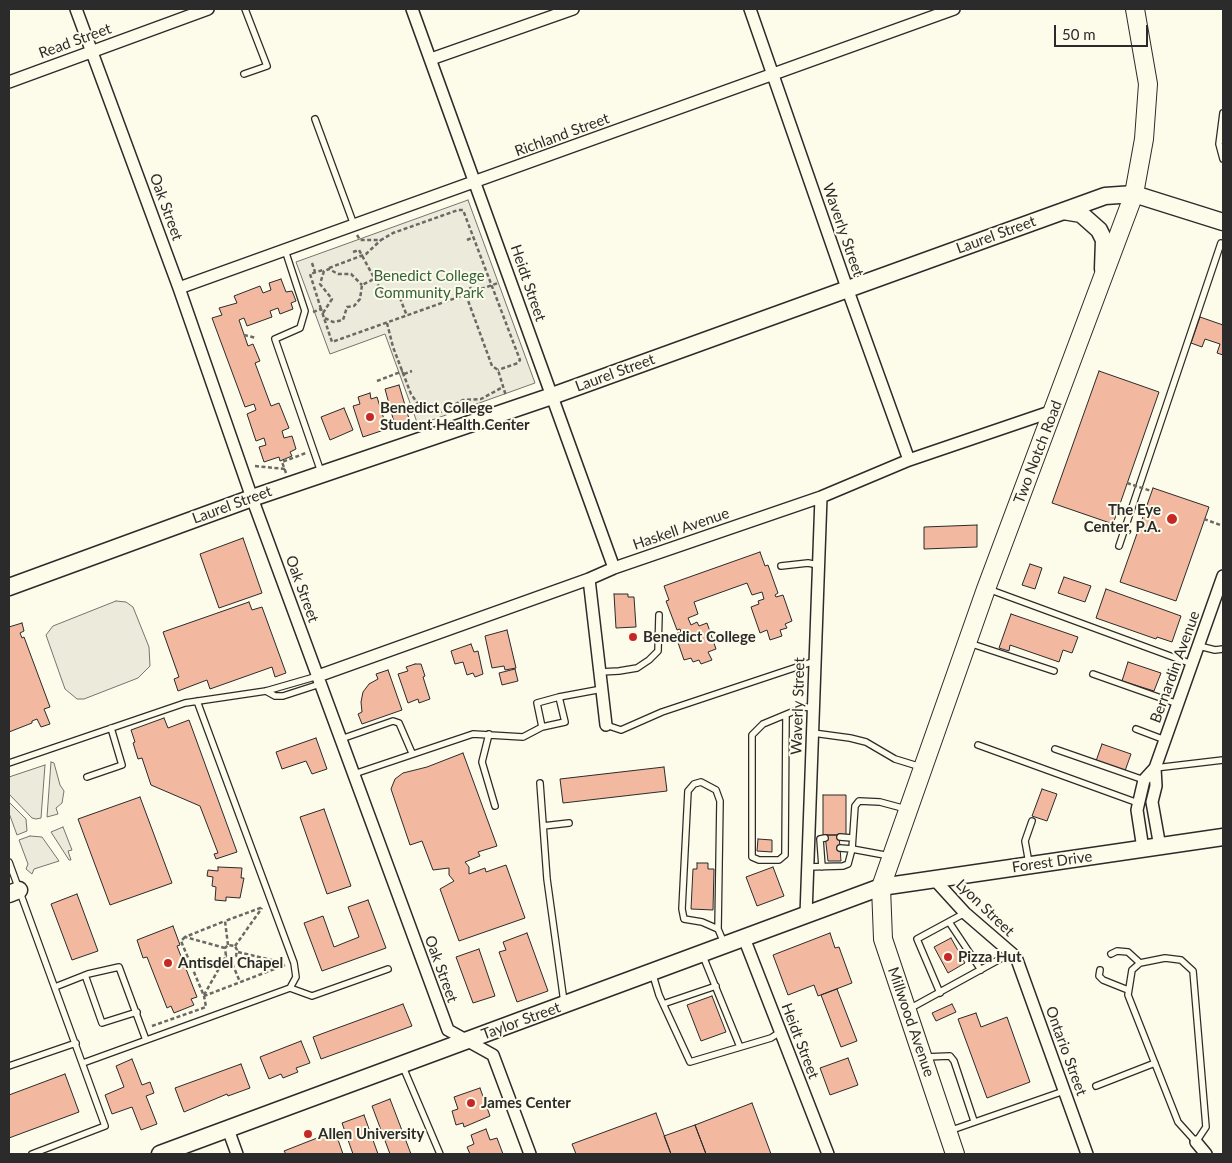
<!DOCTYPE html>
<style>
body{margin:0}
#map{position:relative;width:1232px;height:1163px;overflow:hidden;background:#fdfbea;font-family:Lato,sans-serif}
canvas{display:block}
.frame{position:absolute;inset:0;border:10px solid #2b2b2b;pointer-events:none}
.scale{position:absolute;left:1054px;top:25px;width:94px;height:22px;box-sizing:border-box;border:2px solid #2b2b2b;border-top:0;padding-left:6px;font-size:15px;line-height:18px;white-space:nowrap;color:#2b2b2b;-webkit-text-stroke:4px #fdfbea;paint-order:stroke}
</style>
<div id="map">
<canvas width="1232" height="1163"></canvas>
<div class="frame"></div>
<div class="scale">50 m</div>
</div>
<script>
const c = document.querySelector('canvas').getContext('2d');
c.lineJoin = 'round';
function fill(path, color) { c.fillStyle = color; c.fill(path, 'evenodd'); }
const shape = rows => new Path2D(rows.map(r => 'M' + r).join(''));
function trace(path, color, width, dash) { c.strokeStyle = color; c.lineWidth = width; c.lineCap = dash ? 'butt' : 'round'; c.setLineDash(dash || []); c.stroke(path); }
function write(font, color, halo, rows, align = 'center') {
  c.font = font + ' Lato,sans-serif'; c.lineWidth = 4; c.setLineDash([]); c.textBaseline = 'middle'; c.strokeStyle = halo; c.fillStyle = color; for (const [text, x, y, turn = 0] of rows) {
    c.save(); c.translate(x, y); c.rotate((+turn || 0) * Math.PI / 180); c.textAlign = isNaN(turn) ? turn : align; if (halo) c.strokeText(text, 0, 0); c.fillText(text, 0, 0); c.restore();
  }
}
const green = shape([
 [468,200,535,383,418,425,385,334,330,354,296,262,468,200],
 [116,601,126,602,133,607,149,647,150,666,138,678,84,699,77,699,65,689,46,635,53,626,116,601],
 [51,762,54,763,60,785,64,791,62,803,56,808,58,814,47,817,51,762],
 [45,765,41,818,36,819,32,818,9,794,9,777,45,765],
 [9,802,26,819,27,831,17,835,9,813,9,802],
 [63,827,72,850,68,851,71,860,69,860,51,832,63,827],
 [30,836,42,837,59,861,34,869,32,874,26,869,28,864,19,840,30,836]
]);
const building = shape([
 [281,279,286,292,292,291,296,301,291,303,293,309,280,314,278,308,270,311,272,317,247,326,244,318,239,320,248,346,253,344,260,361,255,363,271,406,279,403,289,428,282,431,284,438,292,436,296,449,290,452,292,456,280,461,279,457,264,462,259,447,266,445,264,438,256,441,247,414,256,410,254,404,245,407,212,318,222,315,219,308,237,303,234,296,260,286,263,293,271,290,269,283,281,279],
 [1200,317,1223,325,1223,355,1217,353,1220,344,1205,339,1202,347,1191,343,1200,317],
 [1099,371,1159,392,1113,524,1052,503,1099,371],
 [399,385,410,422,395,426,385,389,399,385],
 [370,393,371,399,377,397,387,429,363,437,353,406,360,404,358,397,370,393],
 [344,408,353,430,330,440,321,417,344,408],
 [1153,488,1209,507,1176,601,1120,582,1153,488],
 [977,525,977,547,924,549,924,527,977,525],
 [243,538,262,593,219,608,200,554,243,538],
 [760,552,765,566,768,565,778,593,775,595,776,597,783,595,792,621,785,624,787,628,780,630,782,636,770,640,767,630,760,633,751,607,759,604,758,601,764,599,762,592,752,595,747,583,694,602,698,614,688,618,691,625,697,622,699,626,707,623,716,649,708,652,712,660,701,664,699,660,693,662,691,658,684,660,675,634,681,632,680,629,677,630,666,601,669,600,664,586,760,552],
 [1030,564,1042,568,1035,589,1022,585,1030,564],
 [1064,577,1091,586,1085,602,1058,593,1064,577],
 [1106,589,1181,616,1172,642,1157,637,1156,639,1096,618,1106,589],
 [614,594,628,594,628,597,634,597,636,627,616,628,614,594],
 [249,602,252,610,262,607,286,673,275,677,272,667,210,689,207,680,178,691,174,679,179,677,163,632,249,602],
 [1011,614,1078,637,1072,653,1063,650,1059,662,1010,645,1009,651,999,648,1011,614],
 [22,623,24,631,20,633,22,638,24,637,50,707,44,709,50,724,41,727,37,719,32,721,32,723,9,732,9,627,22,623],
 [507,630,516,668,505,670,504,666,492,668,485,636,507,630],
 [471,644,474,652,478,651,483,674,475,677,473,673,467,675,463,662,455,664,451,651,471,644],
 [1128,662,1161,673,1154,691,1122,681,1128,662],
 [415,664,421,664,425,676,423,677,430,699,419,703,418,699,408,703,398,674,408,671,406,667,415,664],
 [515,669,518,681,502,685,499,673,515,669],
 [388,670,402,710,362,724,358,714,362,712,361,702,363,692,369,684,378,679,376,674,388,670],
 [164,718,168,728,189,720,237,852,216,859,214,854,218,853,200,806,151,785,142,758,138,759,133,743,135,742,131,730,164,718],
 [316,738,327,769,312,774,306,761,282,769,276,752,316,738],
 [1102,744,1131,754,1125,771,1096,761,1102,744],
 [463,753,497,846,478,852,480,856,465,862,469,867,469,874,485,868,486,872,506,865,525,918,459,941,440,889,454,881,449,875,449,868,433,870,422,841,410,845,391,789,395,779,403,773,427,767,463,753],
 [664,767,667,791,563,803,560,779,664,767],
 [1042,789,1057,794,1047,821,1032,816,1042,789],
 [823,795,846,795,846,835,823,835,823,795],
 [140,797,172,883,110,905,78,819,140,797],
 [324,809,351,886,327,894,300,817,324,809],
 [825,835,839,835,841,861,828,861,825,835],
 [758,839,772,840,772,852,757,851,758,839],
 [697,863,708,863,708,869,714,869,713,910,691,909,693,869,697,869,697,863],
 [218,867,242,868,241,878,244,878,240,898,226,897,226,901,215,900,216,887,212,886,213,877,207,876,208,870,218,871,218,867],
 [773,867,784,896,757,906,746,877,773,867],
 [77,894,98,951,72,960,51,904,77,894],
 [368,900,386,948,322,971,304,923,323,916,334,947,359,937,348,907,368,900],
 [173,926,180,945,177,946,197,997,191,999,194,1005,174,1013,171,1006,167,1008,147,957,143,958,137,940,173,926],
 [527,933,548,991,517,1002,499,952,506,950,503,942,527,933],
 [830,933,835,948,839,947,852,983,818,996,814,985,788,995,773,955,830,933],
 [951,938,965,963,948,973,934,947,951,938],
 [479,949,495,996,473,1003,456,957,479,949],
 [837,989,857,1041,841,1047,821,995,837,989],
 [712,996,726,1032,701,1041,687,1005,712,996],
 [403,1004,412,1026,321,1059,313,1037,403,1004],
 [952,1004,956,1012,936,1021,932,1013,952,1004],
 [976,1013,981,1027,1007,1017,1030,1082,987,1098,958,1019,976,1013],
 [301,1041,310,1063,296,1068,298,1072,283,1078,281,1074,269,1079,260,1057,301,1041],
 [848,1058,858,1085,830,1095,820,1068,848,1058],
 [132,1059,142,1085,150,1082,154,1093,146,1096,157,1124,141,1130,132,1107,112,1114,105,1095,124,1087,116,1066,132,1059],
 [241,1064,250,1088,228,1096,227,1094,184,1112,175,1088,241,1064],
 [65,1074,79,1112,9,1138,9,1095,65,1074],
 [480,1088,490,1116,464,1127,463,1123,456,1125,452,1111,458,1109,454,1097,480,1088],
 [390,1099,411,1154,390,1154,372,1106,390,1099],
 [752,1103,771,1154,706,1154,695,1125,752,1103],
 [656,1113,671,1154,576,1154,572,1144,656,1113],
 [364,1115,378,1154,353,1154,342,1123,364,1115],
 [695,1125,706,1154,671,1154,664,1136,695,1125],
 [486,1129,490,1140,497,1138,503,1154,470,1154,467,1147,474,1144,471,1135,486,1129],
 [335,1131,343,1154,286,1154,284,1151,335,1131]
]);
const path = shape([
 [357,235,360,240,381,240,393,233,458,210,463,210,520,360,518,363,498,370],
 [467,240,474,237],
 [353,252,359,250,384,296,398,293,407,316],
 [312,263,315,272],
 [329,268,366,254,381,240],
 [470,287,472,292],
 [466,295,492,366,498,370,506,396],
 [321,309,310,274,323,270],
 [313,312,321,309,332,342,498,283],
 [323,313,332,299,320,284,324,271,329,269,338,274,351,274,362,285],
 [325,318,333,322,343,320,347,307,354,306,360,299,362,285,374,279],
 [387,323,393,347,411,394,423,411,441,412,463,400,481,399,503,387],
 [244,335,256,338],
 [404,374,412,371],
 [377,381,403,371],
 [255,466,285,469],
 [286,473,282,462,306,453],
 [1204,519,1223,526],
 [185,937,181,941,204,996,285,965],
 [228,945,225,921,263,907],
 [235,946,262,908],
 [225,948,185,937,225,921],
 [238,952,284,963],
 [230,958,240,982],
 [204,995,226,956,225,948,228,945,235,946,237,950,236,956,232,958,226,956],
 [152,1026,206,1007,204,996]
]);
const lane = shape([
 [244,74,267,66,245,9],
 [1223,113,1219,144,1223,159],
 [315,119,354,225],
 [285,250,305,311,300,328,275,339,321,472],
 [1119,546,1221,243],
 [781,566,808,563,818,565],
 [988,589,1192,664],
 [969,643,1054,671],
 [1199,646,1215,650,1223,649],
 [600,672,619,671,637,668,649,660,658,651,659,615],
 [1093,674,1178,704],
 [266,691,275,696,283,696,320,684],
 [559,697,565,722,542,727,537,703,559,697,602,689],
 [786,715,785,855,779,860,759,860,752,857,752,735,763,724,804,707,813,708],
 [606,725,621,730,662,712,815,661],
 [1136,729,1165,740],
 [813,733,850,738,866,742,895,759,921,767],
 [489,734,482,762,495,806],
 [341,739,393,721,399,723,412,753],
 [978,745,1138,803],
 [1055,749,1144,780],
 [9,763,185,703,266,691,318,676],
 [1155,768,1223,760],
 [354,774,473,734,523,737,542,727],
 [87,777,122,765,111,728],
 [540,783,547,879,564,1002],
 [543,826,569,823],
 [840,837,852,838],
 [890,856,852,849,855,806,859,801,880,802,906,809],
 [9,862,105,1126,32,1154],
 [1029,863,1025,841,1032,821],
 [808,867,843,866,848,864,852,849,840,848],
 [822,867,820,839,825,838],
 [949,922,981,970],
 [718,929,720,801,716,790,701,782,694,784,688,791,682,909,684,919,702,922,718,929,724,943],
 [1111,954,1117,951,1128,952,1140,963],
 [703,956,740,1047],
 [1165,958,1181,960,1193,971,1206,1127,1196,1142,1178,1122,1128,995,1132,970,1140,963,1165,958],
 [1100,970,1099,976,1103,980,1128,990],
 [652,972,659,995,690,1062,771,1038,780,1032],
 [85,975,102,1023,137,1012],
 [55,987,88,974,119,967,146,1040],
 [290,988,312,996,388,969],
 [940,993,917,939,965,913],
 [663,1004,716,986],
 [909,1009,1011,953],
 [925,1057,950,1056,954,1061,974,1121],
 [83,1063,290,988,296,977,294,963,197,701],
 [9,1066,76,1043],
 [403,1067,440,1154],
 [1096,1086,1155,1063],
 [949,1131,1064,1091]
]);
const street = shape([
 [76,9,179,288,252,498,448,1030,493,1055,530,1154],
 [412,9,614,568],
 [750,9,847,288,909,460],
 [431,59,573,9],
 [9,82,208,9],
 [179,288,954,9],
 [589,579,606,725],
 [318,676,589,579,614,568,821,497,909,460,1053,411],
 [1155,768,1156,786,1152,802,1160,847],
 [1143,849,1137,810,1144,780,1155,768,1223,576],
 [934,879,965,913,1016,957,1087,1154],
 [806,915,821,497],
 [744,938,828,1154],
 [228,1129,237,1154],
 [1196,1142,1206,1154]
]);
const secondary = shape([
 [1063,211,1081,214,1099,230,1104,240,1103,269],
 [9,587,252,498,552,396,1105,196,1134,194,1223,222],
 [9,894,19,890],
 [160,1154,881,887,1223,837]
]);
const primary = shape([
 [955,1154,883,939,881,887,986,589,1134,194,1144,139,1148,84,1135,9]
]);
const pathBridge = shape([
 [1127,483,1151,491]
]);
const markers = [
 [370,417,5,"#c62828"],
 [1172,519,6,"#c62828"],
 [633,637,5,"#c62828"],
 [948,957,5,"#c62828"],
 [168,963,5,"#c62828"],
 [471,1103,5,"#c62828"],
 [308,1134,5,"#c62828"]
];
const streetNames = [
 ["Read Street",75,41,-20],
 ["Richland Street",562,135,-20],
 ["Oak Street",166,207,70],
 ["Waverly Street",843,230,71],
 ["Laurel Street",996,235,-20],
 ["Heidt Street",528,283,71],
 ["Laurel Street",615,373,-20],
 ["Two Notch Road",1038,452,-69],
 ["Laurel Street",232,505,-20],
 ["Haskell Avenue",681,529,-19],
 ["Oak Street",302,589,70],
 ["Bernardin Avenue",1175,667,-70],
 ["Waverly Street",798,706,-88],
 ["Forest Drive",1052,862,-8],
 ["Lyon Street",985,908,44],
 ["Oak Street",441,969,70],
 ["Taylor Street",521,1021,-20],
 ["Millwood Avenue",911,1022,71],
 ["Heidt Street",800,1041,69],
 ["Ontario Street",1066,1051,70]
];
const parkNames = [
 ["Benedict College",429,276],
 ["Community Park",429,293]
];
const poiNames = [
 ["Benedict College",380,408],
 ["Student Health Center",380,425],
 ["The Eye",1161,510,"right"],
 ["Center, P.A.",1161,527,"right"],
 ["Benedict College",643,637],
 ["Pizza Hut",958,957],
 ["Antisdel Chapel",178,963],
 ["James Center",481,1103],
 ["Allen University",318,1134]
];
fill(green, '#ecebdb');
trace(green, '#74746e', 1);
fill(building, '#f2b8a0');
trace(building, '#2b2b2b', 1);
trace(lane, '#2b2b2b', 8);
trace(street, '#2b2b2b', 14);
trace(secondary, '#2b2b2b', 19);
trace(primary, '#2b2b2b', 20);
trace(path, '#6a6964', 2.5, [4, 2.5]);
trace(lane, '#fdfbea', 5.5);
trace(street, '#fdfbea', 11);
trace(secondary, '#fdfbea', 16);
trace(primary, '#fdfbea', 18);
trace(pathBridge, '#6a6964', 2.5, [4, 2.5]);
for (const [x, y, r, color] of markers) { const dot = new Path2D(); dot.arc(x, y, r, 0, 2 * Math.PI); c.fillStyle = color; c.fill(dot); trace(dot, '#fdfbea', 2); }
write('15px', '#2b2b2b', '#fdfbea', streetNames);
write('15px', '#34623c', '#fdfbea', parkNames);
write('bold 15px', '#2b2b2b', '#fdfbea', poiNames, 'left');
</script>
